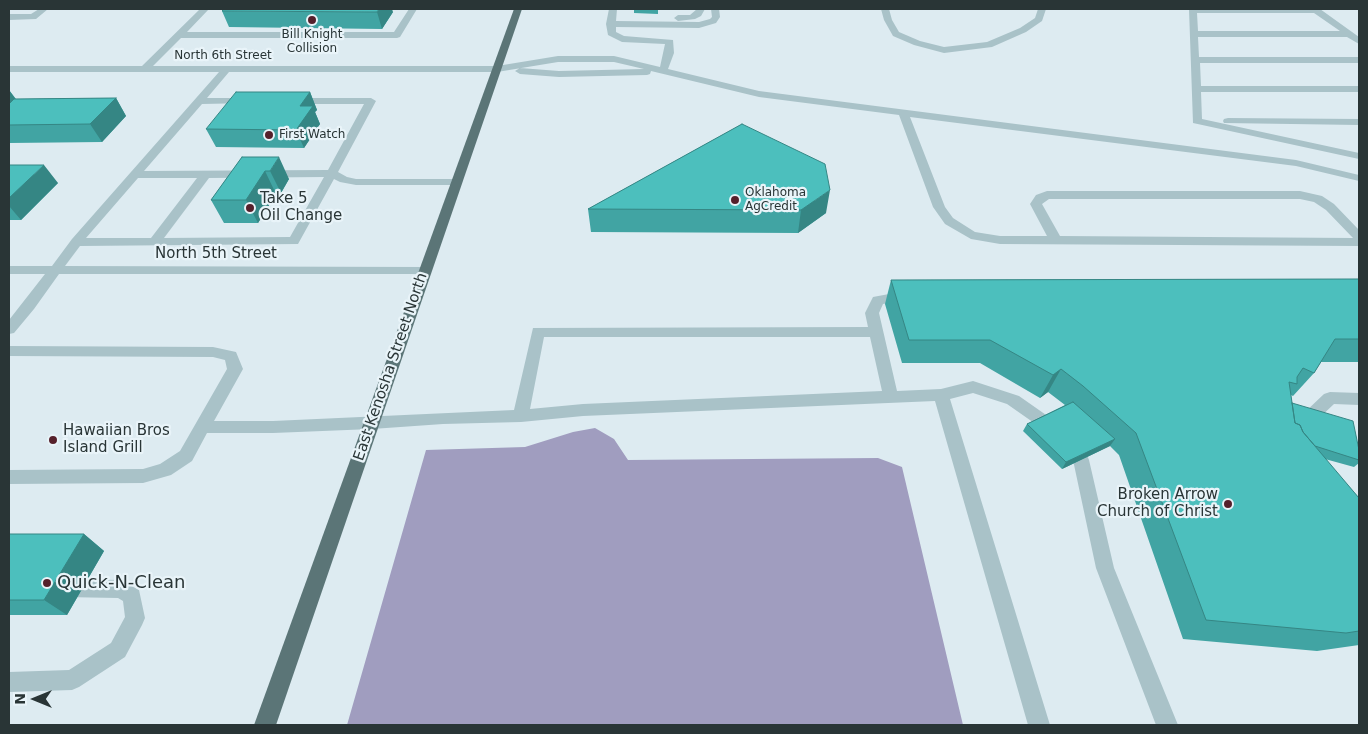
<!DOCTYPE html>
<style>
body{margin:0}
#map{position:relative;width:1368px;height:734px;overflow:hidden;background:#ddebf1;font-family:"DejaVu Sans",sans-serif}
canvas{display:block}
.frame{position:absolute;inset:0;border:10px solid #293536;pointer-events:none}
.north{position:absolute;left:10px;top:674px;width:50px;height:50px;-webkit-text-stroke:4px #e9f4f9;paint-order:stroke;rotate:270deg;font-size:14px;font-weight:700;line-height:20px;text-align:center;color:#293536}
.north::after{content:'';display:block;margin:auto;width:18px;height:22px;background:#293536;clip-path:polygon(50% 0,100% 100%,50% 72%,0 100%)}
</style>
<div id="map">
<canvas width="1368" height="734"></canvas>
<div class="frame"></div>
<div class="north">N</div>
</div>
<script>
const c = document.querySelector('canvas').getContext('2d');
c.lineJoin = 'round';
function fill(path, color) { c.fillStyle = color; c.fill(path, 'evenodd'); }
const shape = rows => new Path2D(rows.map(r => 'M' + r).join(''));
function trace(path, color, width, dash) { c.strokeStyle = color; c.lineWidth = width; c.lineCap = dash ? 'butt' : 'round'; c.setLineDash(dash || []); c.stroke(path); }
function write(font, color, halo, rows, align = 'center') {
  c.font = font + ' "DejaVu Sans",sans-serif'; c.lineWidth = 4.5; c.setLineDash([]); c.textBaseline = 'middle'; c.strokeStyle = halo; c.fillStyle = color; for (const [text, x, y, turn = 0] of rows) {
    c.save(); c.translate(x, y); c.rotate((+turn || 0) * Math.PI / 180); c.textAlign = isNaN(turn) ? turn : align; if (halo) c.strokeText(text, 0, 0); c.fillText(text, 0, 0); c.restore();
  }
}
const green = shape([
 [595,428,614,439,628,460,878,458,902,467,963,725,347,725,426,450,525,447,573,432]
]);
const minor = shape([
 [39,9,48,9,36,19,9,20,9,14,31,14,39,9],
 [200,9,209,9,187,32,394,32,409,9,417,9,400,37,397,38,181,38,153,66,497,66,558,56,614,56,660,67,665,44,622,42,608,35,606,24,609,9,617,9,616,21,699,22,710,19,712,17,711,9,719,9,720,17,716,23,699,28,616,27,616,32,624,36,673,40,674,53,668,69,759,91,1296,160,1359,175,1359,181,1296,166,910,117,945,207,953,218,975,232,1000,236,1047,236,1030,204,1036,195,1047,191,1300,191,1322,196,1334,204,1359,230,1359,246,1000,244,971,239,945,224,933,207,899,115,759,97,651,71,650,74,647,75,559,77,520,74,515,71,520,68,559,71,644,69,614,62,558,62,497,72,229,72,207,98,247,98,251,99,251,103,202,104,144,171,328,170,364,104,293,104,288,101,293,98,371,98,376,101,338,172,347,177,356,179,456,179,462,182,456,185,356,185,340,182,334,179,298,244,80,246,65,266,424,267,429,268,431,271,429,274,59,274,34,309,14,333,9,334,9,320,45,274,9,274,9,266,52,266,72,239,219,72,9,72,9,66,142,66,200,9],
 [324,177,290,237,164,238,209,178,324,177],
 [138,178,197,178,151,238,86,238,138,178],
 [1049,199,1300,199,1314,202,1326,210,1353,238,1060,236,1042,204,1049,199],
 [697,9,705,9,701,16,695,19,678,21,674,18,678,15,690,15,697,9],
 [881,9,889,9,892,20,899,32,920,41,944,47,987,42,1020,28,1035,18,1038,9,1046,9,1042,21,1026,32,992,47,944,53,914,45,893,36,884,20,881,9],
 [1189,9,1320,9,1359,37,1359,44,1347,37,1198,37,1199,57,1359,57,1359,63,1200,63,1201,86,1359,86,1359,92,1201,92,1202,119,1359,153,1359,159,1193,123,1189,9],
 [1197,13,1314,13,1340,31,1198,31,1197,13],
 [1228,118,1359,119,1359,125,1224,123,1223,121,1224,119,1228,118],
 [905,291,910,293,912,296,910,299,883,304,879,313,897,391,941,389,973,381,1019,396,1049,417,1051,421,1049,425,1043,427,1037,425,1007,404,973,393,950,399,1050,725,1028,725,935,401,583,416,521,422,443,424,372,429,273,433,207,433,192,461,171,475,143,483,9,484,9,470,143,469,160,464,180,451,227,369,225,360,213,357,9,356,9,346,213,347,236,352,243,369,214,421,273,421,514,410,533,328,868,327,865,313,873,297,905,291],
 [544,337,870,337,882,391,583,404,530,409,544,337],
 [1330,392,1359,393,1359,405,1334,404,1316,421,1310,423,1304,421,1302,417,1304,413,1324,394,1330,392],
 [1081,453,1087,455,1089,460,1114,568,1178,725,1156,725,1096,568,1073,460,1075,455,1081,453],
 [63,579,120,580,139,590,145,618,142,625,125,657,79,687,72,690,9,692,9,672,69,670,111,643,125,617,123,601,118,598,63,597,56,594,53,588,56,582,63,579]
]);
const major = shape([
 [514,9,522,9,276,725,254,725,514,9]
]);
const wall = shape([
 [634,9,669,9,658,9,658,14,634,13],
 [222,11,393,12,382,29,229,27],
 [9,90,16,99,116,98,126,116,102,142,9,143],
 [310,92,317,110,315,112,320,124,304,148,216,147,206,129],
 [742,124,826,213,798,233,591,232,588,209],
 [242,157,289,179,281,193,276,194,258,223,224,223,211,200],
 [9,165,58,183,21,220,9,220],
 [1359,279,1359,362,1321,362,1314,373,1293,396,1291,395,1292,403,1359,450,1359,463,1354,467,1325,459,1359,498,1359,645,1317,651,1183,639,1119,455,1110,446,1062,469,1023,431,1027,424,1065,405,1048,392,1040,398,980,363,902,363,885,304,891,280],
 [9,534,84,534,104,551,67,615,9,615]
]);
const shadedWall = shape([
 [379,9,392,9,393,12,382,29,377,12],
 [9,90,22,108,9,119],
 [310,92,317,110,315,112,320,124,304,148,296,130,300,106],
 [116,98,126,116,102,142,90,124],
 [279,157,289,179,281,193,270,171],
 [44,165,58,183,21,220,9,206,9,198],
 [265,171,276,194,258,223,246,200],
 [830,190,826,213,798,233,801,210],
 [1061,369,1048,392,1040,398,1053,375],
 [1115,439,1110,446,1062,469,1066,462],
 [84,534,104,551,67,615,44,600]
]);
const building = shape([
 [224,9,379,9,377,12,222,11,224,9],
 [236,92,310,92,300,106,313,106,296,130,206,129,236,92],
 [116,98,90,124,9,125,9,104,14,99,116,98],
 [742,124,825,164,830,190,801,210,588,209,742,124],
 [242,157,279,157,270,171,265,171,246,200,211,200,242,157],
 [9,165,44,165,9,198,9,165],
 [1359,279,1359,339,1335,339,1314,373,1303,368,1297,377,1297,384,1289,382,1295,423,1300,425,1303,432,1359,498,1359,631,1346,633,1206,620,1136,433,1083,386,1061,369,1053,375,990,340,909,340,891,280,1359,279],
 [1073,402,1115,439,1066,462,1027,424,1073,402],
 [1292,403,1353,421,1359,450,1359,460,1315,446,1303,432,1300,425,1295,423,1292,403],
 [9,534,84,534,44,600,9,600,9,534]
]);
const markers = [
 [312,20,5,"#55202b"],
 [269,135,5,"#55202b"],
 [735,200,5,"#55202b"],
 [250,208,5,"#55202b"],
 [53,440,5,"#55202b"],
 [1228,504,5,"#55202b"],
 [47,583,5,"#55202b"]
];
const farPoinames = [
 ["Bill Knight",312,35,"center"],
 ["Collision",312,49,"center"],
 ["First Watch",279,135],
 ["Oklahoma",745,193],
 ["AgCredit",745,207]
];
const farStreetnames = [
 ["North 6th Street",223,56]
];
const poiNames = [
 ["Take 5",260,199],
 ["Oil Change",260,216],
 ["Hawaiian Bros",63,431],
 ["Island Grill",63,448],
 ["Broken Arrow",1218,495,"right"],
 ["Church of Christ",1218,512,"right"]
];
const streetNames = [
 ["North 5th Street",216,254],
 ["East Kenosha Street North",391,367,-71]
];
const nearPoinames = [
 ["Quick-N-Clean",57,583]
];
fill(green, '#a09dbf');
fill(minor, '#a9c2c8');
fill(major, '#5b7577');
fill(wall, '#41a4a3');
fill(shadedWall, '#358684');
fill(building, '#4cbfbd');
trace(building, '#358684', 1);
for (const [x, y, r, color] of markers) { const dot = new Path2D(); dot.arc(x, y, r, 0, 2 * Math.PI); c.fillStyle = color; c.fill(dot); trace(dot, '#e9f4f9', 2); }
write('12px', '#293536', '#e9f4f9', farPoinames, 'left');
write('12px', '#293536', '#e9f4f9', farStreetnames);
write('15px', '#293536', '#e9f4f9', poiNames, 'left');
write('15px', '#293536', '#e9f4f9', streetNames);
write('18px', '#293536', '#e9f4f9', nearPoinames, 'left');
</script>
